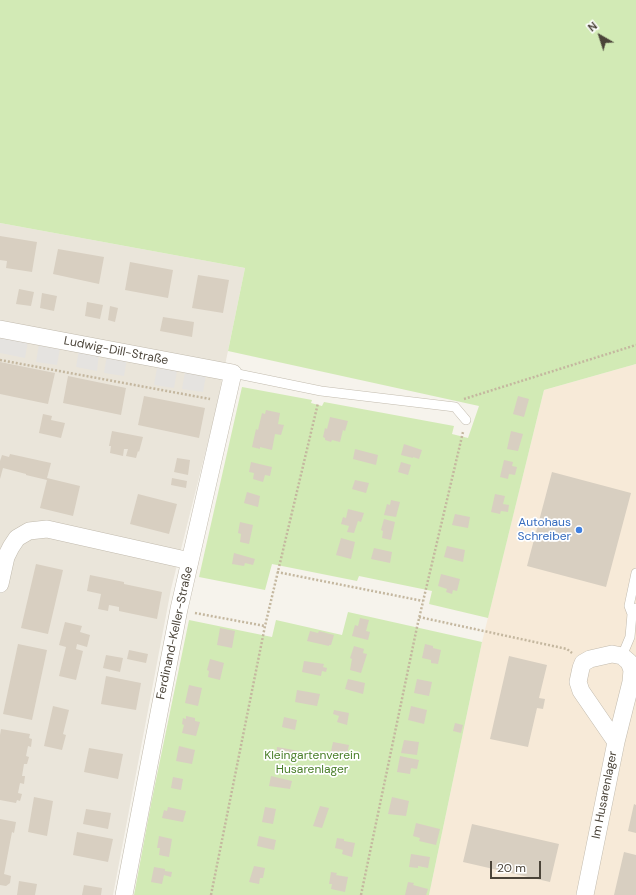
<!DOCTYPE html>
<meta charset="utf-8">
<style>
body{margin:0}
#map{position:relative;width:636px;height:895px;overflow:hidden;background:#f6f3ec;font-family:"DM Sans",sans-serif}
canvas{display:block}
.north{position:absolute;left:580px;top:16px;width:40px;height:40px;-webkit-text-stroke:3px #fff;paint-order:stroke;rotate:321deg;font-size:11px;font-weight:700;line-height:16px;text-align:center;color:#4b4439}
.north::after{content:'';display:block;margin:auto;width:14px;height:18px;background:#4b4439;clip-path:polygon(50% 0,100% 100%,50% 72%,0 100%)}
.scale{position:absolute;left:490px;top:861px;width:51px;height:18px;box-sizing:border-box;border:2px solid #4b4439;border-top:0;padding-left:5px;font-size:12px;line-height:14px;white-space:nowrap;color:#4b4439;-webkit-text-stroke:3px #fff;paint-order:stroke}
</style>
<div id="map">
<canvas width="636" height="895"></canvas>
<div class="north">N</div>
<div class="scale">20 m</div>
</div>
<script>
const c = document.querySelector('canvas').getContext('2d');
c.lineJoin = 'round';
function fill(path, color) { c.fillStyle = color; c.fill(path, 'evenodd'); }
const shape = rows => new Path2D(rows.map(r => 'M' + r).join(''));
function trace(path, color, width, dash) { c.strokeStyle = color; c.lineWidth = width; c.lineCap = dash ? 'butt' : 'round'; c.setLineDash(dash || []); c.stroke(path); }
function write(font, color, halo, rows, align = 'center') {
  c.font = font + ' "DM Sans",sans-serif'; c.lineWidth = 3.5; c.setLineDash([]); c.textBaseline = 'middle'; c.strokeStyle = halo; c.fillStyle = color; for (const [text, x, y, turn = 0] of rows) {
    c.save(); c.translate(x, y); c.rotate((+turn || 0) * Math.PI / 180); c.textAlign = isNaN(turn) ? turn : align; if (halo) c.strokeText(text, 0, 0); c.fillText(text, 0, 0); c.restore();
  }
}
const residential = shape([
 [0,223,245,268,215,414,171,589,113,895,0,895]
]);
const commercial = shape([
 [636,364,636,895,429,895,482,642,544,390]
]);
const green = shape([
 [0,0,636,0,636,364,544,390,488,618,429,604,432,591,359,576,357,581,272,564,265,590,199,577,242,387,312,400,311,403,322,406,324,402,454,426,452,434,468,438,479,406,228,351,245,268,0,223],
 [348,612,482,642,429,895,134,895,151,804,189,620,272,637,276,620,342,635]
]);
const parking = shape([
 [0,336,28,341,25,358,0,353],
 [39,344,60,348,57,365,36,362],
 [79,350,99,353,97,371,76,367],
 [107,355,127,359,124,376,104,373],
 [157,368,177,371,174,388,154,385],
 [185,372,206,375,203,392,182,389]
]);
const building = shape([
 [0,236,37,242,32,272,6,268,7,261,0,260],
 [58,249,104,257,99,284,53,274],
 [130,262,173,270,168,298,125,290],
 [198,275,229,280,223,313,192,308],
 [19,289,34,292,31,306,16,304],
 [42,293,57,296,54,311,40,308],
 [87,302,103,305,100,319,85,316],
 [110,306,118,308,115,322,108,320],
 [163,317,194,322,192,337,160,331],
 [0,362,55,373,48,404,0,394],
 [68,376,126,388,121,415,63,403],
 [144,396,205,408,199,438,138,425],
 [518,396,529,399,524,417,513,414],
 [266,410,280,413,278,424,284,425,281,435,275,434,272,450,260,447,260,449,252,447,256,429,258,430,262,413,265,414],
 [43,414,52,416,51,420,65,423,61,438,39,433],
 [330,417,348,421,345,431,343,430,340,442,332,440,331,442,325,440,325,438,323,437,325,428,327,429],
 [112,431,143,437,139,452,138,451,136,458,126,456,128,449,124,449,123,456,110,453,111,446,109,446],
 [511,431,523,434,518,451,507,449],
 [404,444,422,450,419,459,413,457,413,458,401,455],
 [355,449,378,455,376,465,353,459],
 [10,454,51,463,47,478,80,486,73,516,40,508,47,480,26,475,26,474,3,468,0,479,0,461,2,455,9,457],
 [177,458,190,460,188,475,174,472],
 [504,460,513,462,512,466,517,467,515,475,509,474,508,479,500,477],
 [251,462,272,467,270,476,265,475,263,482,253,479,254,473,249,472],
 [401,462,411,465,408,475,398,472],
 [552,472,631,493,606,587,527,566],
 [172,478,187,481,186,488,171,485],
 [355,480,369,483,366,493,352,489],
 [247,492,260,496,258,507,244,503],
 [138,494,177,504,169,534,130,524],
 [495,494,505,496,503,504,509,505,508,512,501,511,500,514,491,512],
 [391,500,400,502,396,517,384,515,387,504,390,505],
 [348,509,364,513,361,522,358,521,354,533,347,532,349,526,341,524,343,517,346,518],
 [455,514,470,517,468,528,452,525],
 [384,519,395,522,391,540,382,538,383,531,381,530],
 [240,522,253,525,249,544,240,542,241,534,238,533],
 [341,538,355,542,351,559,336,555],
 [447,546,465,550,463,562,444,557],
 [374,548,392,552,390,563,371,559],
 [234,553,255,559,253,565,245,563,244,566,232,564],
 [36,564,63,570,48,634,21,628],
 [441,574,460,579,457,591,453,590,452,594,446,592,447,589,438,586],
 [90,575,124,582,124,584,162,592,157,619,119,611,119,607,109,605,108,611,98,609,101,594,87,591],
 [360,618,369,620,366,631,370,632,368,640,352,636,355,625,358,626],
 [65,622,82,626,80,632,90,635,87,647,77,644,76,649,83,651,76,680,59,676,66,647,59,645],
 [220,628,235,631,232,648,217,645],
 [310,631,318,633,319,631,334,635,331,645,329,645,329,646,307,641],
 [18,644,47,650,32,720,3,714],
 [425,644,433,646,433,648,441,650,438,664,431,663,431,660,422,658],
 [354,646,364,649,363,653,367,654,361,673,350,670,352,659,350,658],
 [129,650,148,654,146,663,127,659],
 [106,655,123,658,120,672,103,668],
 [509,656,547,665,539,698,545,699,543,709,537,708,528,747,490,739],
 [210,659,224,663,220,680,208,677,209,671,207,670],
 [304,661,324,664,323,667,327,668,326,672,322,671,321,676,302,672],
 [106,676,141,683,136,710,101,704],
 [348,679,365,683,363,694,345,689],
 [417,679,432,682,429,696,414,693],
 [189,685,202,688,198,706,185,703],
 [297,690,320,694,317,706,295,702],
 [53,706,69,710,63,734,66,735,62,750,44,746],
 [411,706,427,710,424,724,408,720],
 [334,710,349,713,347,725,337,722,339,716,333,714],
 [186,716,195,718,195,721,200,722,196,736,182,733,184,725,182,724,183,718,186,719],
 [284,717,297,720,295,730,282,727],
 [455,723,463,725,461,733,453,731],
 [1,729,30,734,29,738,32,739,31,747,28,746,26,756,29,757,27,764,24,764,22,776,25,776,24,784,20,783,18,793,22,794,20,801,17,800,16,803,0,800,0,735],
 [404,740,419,742,417,755,401,753],
 [333,742,349,745,346,759,330,756],
 [179,746,195,750,192,764,176,761],
 [277,747,299,751,298,759,276,757],
 [89,748,123,754,118,779,84,772],
 [400,756,419,760,417,769,411,768,410,774,397,772],
 [271,776,292,781,290,789,269,786],
 [173,777,183,779,181,790,171,788],
 [34,797,53,801,47,836,28,832],
 [392,797,409,801,406,816,388,814],
 [634,804,636,805,636,833,628,831],
 [320,806,329,808,322,828,313,826],
 [168,807,186,811,183,822,162,818,164,810,167,811],
 [265,807,276,809,273,824,262,822],
 [86,809,111,813,108,829,83,824],
 [0,819,16,822,14,833,12,832,4,874,11,876,10,883,6,886,0,885],
 [416,823,440,829,436,845,419,841,420,838,413,836],
 [472,824,559,844,550,882,463,862],
 [77,832,113,839,108,862,73,855],
 [159,836,172,839,169,857,159,855,160,848,157,848],
 [259,836,276,840,274,850,257,846],
 [337,838,344,839,344,841,355,843,352,857,342,854,343,850,335,848],
 [624,852,636,855,636,895,614,895],
 [411,854,430,857,428,868,418,866,418,868,409,867],
 [254,866,265,868,263,878,260,878,259,884,249,882],
 [154,867,165,869,165,871,172,872,171,877,164,875,162,884,151,882],
 [331,872,337,873,336,875,348,877,345,892,331,889,332,884,329,884],
 [19,881,37,884,35,895,17,895],
 [408,882,414,883,413,885,428,889,426,895,405,895],
 [84,885,102,888,101,895,82,895]
]);
const path = shape([
 [0,360,210,399],
 [464,399,636,345],
 [277,572,423,601],
 [195,613,265,626],
 [419,617,567,649,572,653],
 [211,895,265,626,318,403],
 [361,895,417,627,463,432]
]);
const lane = shape([
 [233,373,321,391,455,407,466,420],
 [632,614,629,606,636,573],
 [622,656,630,637,632,614,636,608]
]);
const street = shape([
 [0,329,233,373,179,609,124,895],
 [0,584,6,557,11,547,17,538,29,531,47,529,190,561],
 [585,895,616,742,631,682,632,670,629,662,622,656,612,654,590,659,583,663,581,668,578,682,581,691,616,742]
]);
const markers = [
 [579,530,4,"#3f7fe0"]
];
const streetNames = [
 ["Ludwig-Dill-Straße",116,351,11],
 ["Ferdinand-Keller-Straße",175,633,-78],
 ["Im Husarenlager",605,795,-79]
];
const shopNames = [
 ["Autohaus",571,523],
 ["Schreiber",571,537]
];
const parkNames = [
 ["Kleingartenverein",312,756],
 ["Husarenlager",312,770]
];
fill(residential, '#eae5da');
fill(commercial, '#f7ead8');
fill(green, '#d2eab5');
fill(parking, '#e5e3e0');
fill(building, '#d8cfc1');
trace(lane, '#c2bbae', 10);
trace(street, '#c2bbae', 18);
trace(path, '#c4b79f', 2.5, [2, 2]);
trace(lane, '#fff', 9);
trace(street, '#fff', 17);
for (const [x, y, r, color] of markers) { const dot = new Path2D(); dot.arc(x, y, r, 0, 2 * Math.PI); c.fillStyle = color; c.fill(dot); trace(dot, '#fff', 1.5); }
write('12px', '#4b4439', '#fff', streetNames);
write('12px', '#366cbe', '#fff', shopNames, 'right');
write('12px', '#4a7f2a', '#fff', parkNames);
</script>
